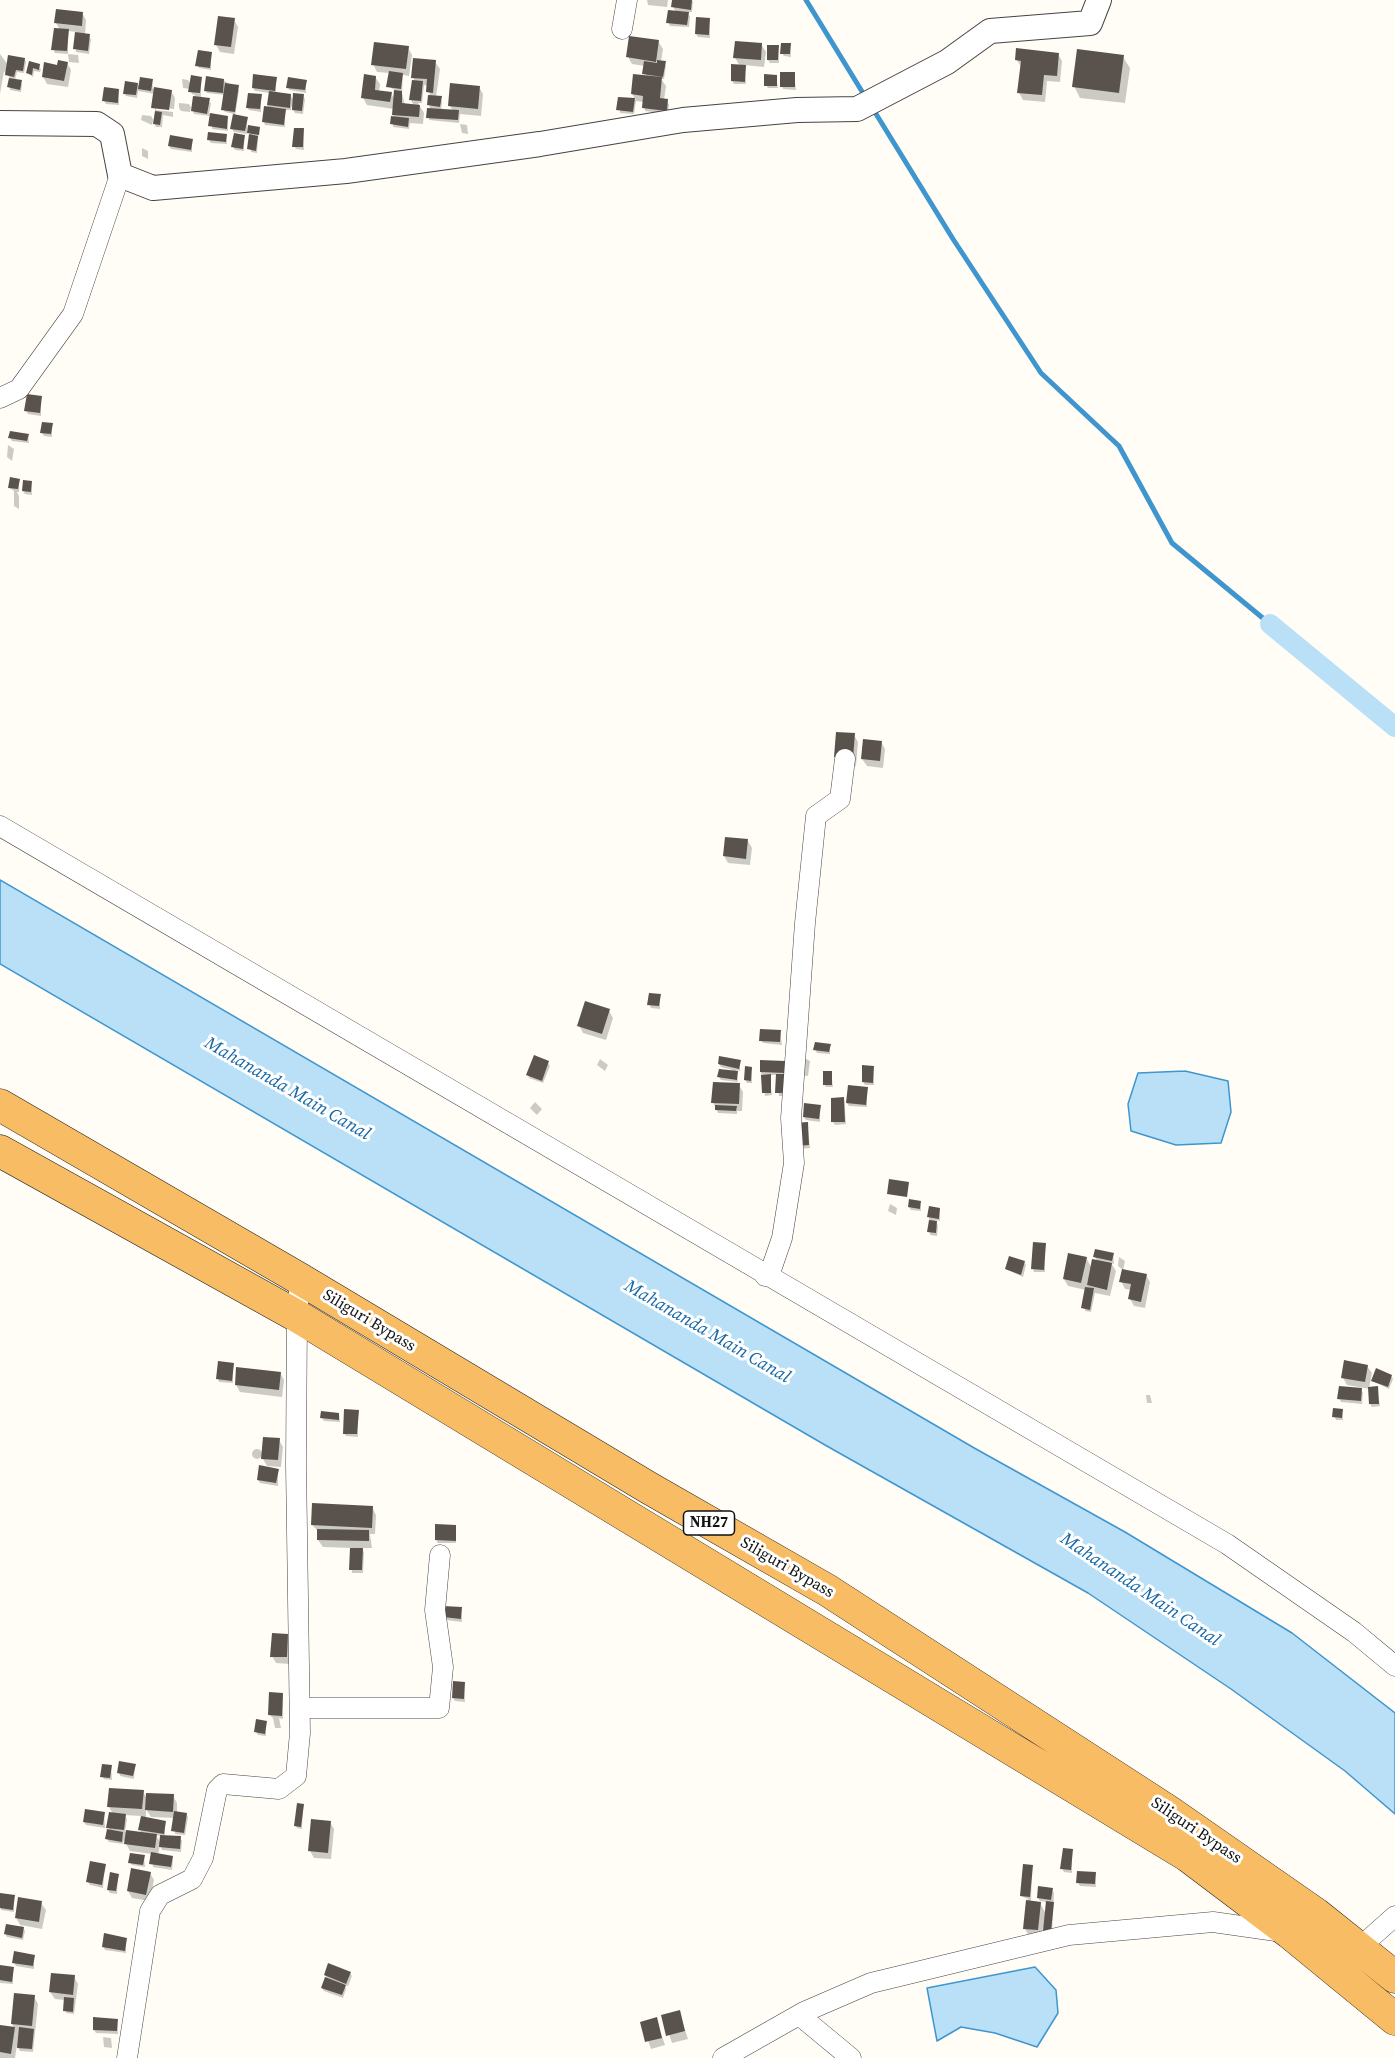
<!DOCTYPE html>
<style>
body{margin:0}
canvas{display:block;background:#fffdf5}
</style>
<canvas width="1395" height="2058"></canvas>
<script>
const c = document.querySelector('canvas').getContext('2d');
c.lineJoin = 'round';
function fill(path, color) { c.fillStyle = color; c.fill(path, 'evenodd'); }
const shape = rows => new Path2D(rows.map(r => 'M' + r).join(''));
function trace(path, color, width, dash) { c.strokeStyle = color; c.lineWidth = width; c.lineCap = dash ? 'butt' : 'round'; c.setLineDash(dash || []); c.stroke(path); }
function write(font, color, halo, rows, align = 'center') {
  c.font = font + ' "Source Serif 4",serif'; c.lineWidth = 6; c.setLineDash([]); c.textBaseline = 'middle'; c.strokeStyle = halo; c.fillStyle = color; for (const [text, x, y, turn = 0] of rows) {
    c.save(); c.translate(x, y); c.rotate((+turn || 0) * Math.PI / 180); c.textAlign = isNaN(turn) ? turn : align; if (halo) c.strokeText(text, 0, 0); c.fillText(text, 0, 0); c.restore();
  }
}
const water = shape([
 [0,880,976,1449,1125,1532,1292,1633,1395,1713,1395,1814,1345,1771,1231,1689,1088,1593,825,1445,0,964,0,880],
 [1185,1071,1228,1081,1231,1112,1221,1143,1176,1145,1131,1131,1128,1104,1138,1073,1185,1071],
 [1035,1967,1056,1990,1058,2013,1037,2047,995,2033,961,2027,937,2041,927,1988,1035,1967]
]);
const shadow = shape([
 [647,0,668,0,667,7,648,5],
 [673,0,693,1,692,12,687,12,690,17,689,27,670,26,668,22,676,12,673,7],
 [82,13,86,20,85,35,91,39,89,54,76,52,77,32,68,31,68,54,55,53,53,49,60,30,56,23],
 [234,20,238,27,234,54,220,52,216,45],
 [709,20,710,38,698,37,696,34],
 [658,41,663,49,661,62,666,65,664,79,661,79,666,86,664,100,669,104,668,114,645,111,644,102,636,101,634,114,620,113,619,99,636,100,632,94,646,77,645,66,632,64,628,57],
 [761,44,766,52,764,67,744,65,746,84,734,84,732,81,740,66,735,58],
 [790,45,791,57,784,56,782,53],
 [778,47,779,63,770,63,768,60],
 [408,48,412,55,409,76,403,75,402,93,405,105,414,106,411,100,415,82,413,77,435,62,440,69,436,97,442,101,441,111,453,111,450,106,479,87,483,94,481,116,460,114,459,123,429,120,430,96,428,86,424,85,422,103,418,103,424,113,423,124,410,123,409,129,393,127,394,109,367,105,363,98,375,77,380,84,379,92,391,93,395,100,396,91,388,86,390,73,377,72,373,64],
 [211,53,211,70,199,68,197,65],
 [0,54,8,65,25,59,26,62,24,73,17,72,15,80,22,84,21,92,10,90,10,78,4,71,0,94],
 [68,54,78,55,79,63,69,62],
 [1058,54,1062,61,1060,82,1047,81,1045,102,1023,100,1019,93,1021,67,1017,60],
 [1123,57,1130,68,1125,103,1080,98,1074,86],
 [30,63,41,69,40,72,34,71,33,77,27,73],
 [67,63,71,70,68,87,47,84,43,77],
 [794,74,796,90,783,89,782,86],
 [776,76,778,88,768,88,766,85],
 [201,78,201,98,211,103,209,115,227,117,228,131,212,129,211,116,194,114,191,107,190,112,181,111,179,108,179,103,189,104,193,111,195,95,192,94,190,89,183,88,182,79,188,80,191,85],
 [276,78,276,93,290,95,294,101,303,96,305,99,303,114,295,113,291,106,291,110,284,110,285,127,265,125,264,122,270,93,255,91,253,88],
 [152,80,153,89,171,91,175,98,174,109,156,107,156,110,173,112,173,117,163,115,162,127,156,127,153,120,152,125,141,120,142,115,151,116,155,123,155,94,138,91,137,98,126,96,125,93,126,83,140,85],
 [223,80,239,90,235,116,247,118,247,134,234,132,232,129,234,114,225,112,223,109,225,95,207,93,205,90],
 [306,81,306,93,289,90,288,87],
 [118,90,119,105,106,104,104,101],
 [261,96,261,112,249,110,247,107],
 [460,124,467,125,468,134,462,133],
 [259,128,257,153,251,152,250,133],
 [303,130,304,150,296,149,294,146],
 [226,135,227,144,211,143,209,140],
 [244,137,244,151,235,150,233,147],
 [192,140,192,152,171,149,169,146],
 [142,148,148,151,148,159,142,156],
 [41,397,41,416,28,414,26,411],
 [52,425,52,437,44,436,42,433],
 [28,435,29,443,12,441,10,438],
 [8,445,14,449,12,461,7,457],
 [19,480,19,492,17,492,19,496,19,509,14,506,14,491,10,488],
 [31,482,32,495,25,494,23,491],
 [854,735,858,742,856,766,839,764,835,757],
 [881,742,885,749,883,768,867,766,862,759],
 [748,841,752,848,750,865,728,863,724,856],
 [660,995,660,1009,651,1008,649,1004],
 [609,1011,613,1018,606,1040,583,1033,579,1025],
 [780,1032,782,1045,763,1043,761,1040],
 [830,1045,830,1054,817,1053,815,1049],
 [802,1057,810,1061,808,1076,802,1075],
 [600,1059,608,1065,605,1071,597,1065],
 [740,1062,740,1071,736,1070,738,1082,721,1080,719,1077,733,1070,721,1067,719,1064],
 [548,1063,550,1066,543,1083,529,1078,528,1075],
 [784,1063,789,1096,779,1096,777,1075,769,1075,772,1095,765,1096,761,1072],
 [873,1067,874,1085,865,1085,863,1082],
 [751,1068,752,1083,747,1083,745,1080],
 [831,1072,833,1087,826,1087,824,1084],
 [739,1085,743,1092,742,1111,737,1111,737,1114,718,1113,713,1102],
 [867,1088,867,1107,849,1106,847,1103],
 [844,1099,846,1124,835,1125,833,1122],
 [535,1102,542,1109,537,1115,530,1108],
 [820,1106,820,1122,806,1120,804,1117],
 [807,1123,810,1148,799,1149],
 [920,1203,921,1211,911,1210,909,1207],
 [890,1204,897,1208,896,1215,888,1211],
 [939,1209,940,1221,935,1220,938,1226,937,1236,930,1235,929,1217],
 [1045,1244,1045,1272,1034,1272,1033,1269],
 [1113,1254,1114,1264,1111,1263,1116,1271,1110,1296,1095,1293,1091,1312,1085,1311,1086,1290,1068,1286,1064,1279,1086,1258,1092,1268,1097,1261,1095,1257],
 [1119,1257,1125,1261,1123,1271,1146,1275,1150,1282,1145,1308,1134,1306,1130,1299,1132,1290,1125,1289,1121,1281,1123,1270,1118,1266],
 [1024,1262,1026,1265,1023,1277,1006,1269],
 [233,1365,233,1383,219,1382,218,1379],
 [1367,1366,1372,1373,1369,1388,1377,1388,1380,1406,1372,1407,1370,1404,1370,1389,1347,1385,1343,1378],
 [280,1373,284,1380,282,1397,240,1392,236,1385],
 [1391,1376,1393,1379,1389,1389,1373,1381],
 [1360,1388,1363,1393,1362,1404,1341,1402,1339,1398],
 [1146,1395,1150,1395,1152,1403,1147,1403],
 [1342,1410,1343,1420,1336,1420,1334,1416],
 [358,1411,358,1437,346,1436,344,1433],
 [339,1414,340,1422,324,1421,322,1418],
 [279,1440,283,1447,281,1467,267,1466,263,1459],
 '252 1454a5 5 0 1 1 10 0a5 5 0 1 1-10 0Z',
 [278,1470,278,1486,260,1483,258,1480],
 [372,1507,376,1515,375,1534,370,1534,372,1548,361,1548,364,1552,363,1573,352,1573,351,1548,323,1547,318,1540,319,1532,312,1525],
 [455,1526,456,1543,438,1543,436,1540],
 [461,1609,462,1622,446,1620,444,1617],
 [287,1635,291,1642,290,1664,276,1663,272,1656],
 [464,1683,465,1702,455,1701,453,1698],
 [283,1694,283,1719,279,1718,281,1728,275,1728,273,1718,270,1715],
 [266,1722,266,1736,258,1735,256,1732],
 [111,1766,112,1780,104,1779,102,1776],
 [135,1766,134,1779,120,1776,119,1772],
 [143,1792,147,1799,173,1796,177,1803,177,1813,186,1814,188,1817,185,1835,175,1834,175,1818,151,1817,146,1809,146,1819,165,1822,165,1836,180,1838,182,1841,181,1852,162,1850,160,1845,158,1855,172,1857,173,1860,172,1870,153,1867,152,1854,130,1851,124,1840,123,1844,109,1842,107,1839,113,1814,109,1807],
 [124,1815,142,1816,140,1830,142,1834,125,1832,127,1819],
 [156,1835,161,1836,161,1844],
 [303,1806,302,1829,297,1828,295,1825],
 [104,1813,105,1828,86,1825,84,1822],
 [330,1822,334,1829,331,1859,314,1858,310,1851],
 [1072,1851,1072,1873,1064,1872,1062,1868],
 [144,1857,145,1867,132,1865,130,1862],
 [105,1865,103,1888,90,1885,88,1882],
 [1032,1867,1031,1902,1040,1903,1046,1914,1047,1902,1040,1901,1038,1898,1052,1890,1054,1893,1052,1934,1047,1934,1043,1927,1042,1937,1029,1936,1025,1929,1028,1899,1021,1896],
 [150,1873,154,1880,150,1901,132,1898,128,1891],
 [1095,1874,1096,1887,1080,1886,1078,1883],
 [118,1875,117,1894,110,1893,108,1890],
 [14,1897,14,1912,1,1910,0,1904],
 [41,1903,46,1910,42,1929,21,1925,25,1931,23,1940,7,1937,5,1934,22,1928,16,1918],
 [126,1939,126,1953,105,1950,103,1946],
 [34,1956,34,1969,16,1966,14,1963],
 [0,1966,13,1968,13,1984,0,1983],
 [350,1973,352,1976,348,1986,344,1984,346,1989,343,1998,324,1991,322,1988,328,1980,325,1975],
 [74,1977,78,1984,74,2014,66,2013,65,2000,55,1999,50,1992],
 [34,1997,38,2004,33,2052,20,2051,17,2045,15,2058,0,2058,0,2026,15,2029,12,2024],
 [679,2012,688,2039,672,2043,663,2016],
 [656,2019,665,2045,651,2049,642,2023],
 [117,2020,118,2034,96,2033,94,2030],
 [103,2037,111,2038,112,2048,104,2047]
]);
const stream = shape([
 [806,0,866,98],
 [873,109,953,239,1041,373,1119,446,1172,543,1270,624]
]);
const canal = shape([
 [1270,624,1395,727]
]);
const building = shape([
 [672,0,692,0,691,10,671,7],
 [56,9,83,12,82,26,54,23],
 [668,10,689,12,687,25,666,23],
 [218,16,235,18,231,47,214,45],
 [696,17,710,18,709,35,695,34],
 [54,28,69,29,67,51,51,50],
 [75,32,90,34,88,51,73,49],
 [629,36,659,40,656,62,626,57],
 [735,41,762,43,761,60,733,58],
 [374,42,409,46,406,69,371,65],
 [781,43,791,43,790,54,780,54],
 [767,45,779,45,778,60,767,60],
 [1016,48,1059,53,1057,76,1044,75,1042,95,1017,93,1021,61,1015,60],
 [1077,49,1124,55,1119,93,1072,87],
 [198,50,212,52,210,68,195,66],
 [8,55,25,58,23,71,16,70,14,77,5,75],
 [413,58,436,60,433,93,426,92,427,79,411,78],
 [58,60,68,62,64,81,42,77,44,62,57,65],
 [657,60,666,61,663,77,642,74,644,61,657,63],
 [29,61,40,64,39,70,33,68,32,75,26,73],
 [731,64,746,65,745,82,731,81],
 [389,71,403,73,401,89,386,87],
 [780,72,795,72,795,87,780,87],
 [253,74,277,77,275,91,252,88],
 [364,74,376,76,375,90,392,92,390,102,361,98],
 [633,74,662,77,660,98,668,99,667,111,642,108,643,96,631,94],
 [764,74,777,75,777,86,764,86],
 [191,75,202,77,200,93,188,92],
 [206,76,224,79,223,93,204,91],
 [140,77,153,79,151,91,138,89],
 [288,77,307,80,305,90,286,88],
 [9,78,22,80,20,90,7,87],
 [412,80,423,81,421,101,409,100],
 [125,81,138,83,136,95,123,94],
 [225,83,239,85,235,112,221,110],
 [450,83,480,86,478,109,448,106],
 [104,87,119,89,118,103,102,101],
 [154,87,172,90,169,110,151,108],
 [394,90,402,91,402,103,420,105,419,117,392,115],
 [269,91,291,94,290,108,267,105],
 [248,93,262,94,260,109,246,108],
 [293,93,304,94,302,111,292,110],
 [428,95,442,96,440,107,427,105],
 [193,96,210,98,207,114,191,111],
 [618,97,635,98,633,112,616,110],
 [264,106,286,109,284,125,262,122],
 [427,108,459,110,458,120,426,118],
 [155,111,162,112,160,125,153,124],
 [210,113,228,116,227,129,208,126],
 [233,114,248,117,245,131,230,129],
 [391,116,409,118,408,127,390,124],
 [248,125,260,127,259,135,247,133],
 [294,128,304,128,303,147,292,147],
 [208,132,227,134,226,142,207,140],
 [234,133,245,135,243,149,231,147],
 [249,134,258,136,256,151,247,149],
 [170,135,193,139,191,150,168,146],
 [27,394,42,396,40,413,24,411],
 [42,422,53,423,51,434,40,433],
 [10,431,29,434,27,441,8,438],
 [10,477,20,479,18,489,8,488],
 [23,480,32,481,31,492,22,491],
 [836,732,855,733,853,759,834,757],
 [863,739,882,741,880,761,861,759],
 [725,837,748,839,746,859,723,856],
 [649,993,661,994,659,1006,647,1005],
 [585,1001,610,1009,602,1034,577,1026],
 [760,1029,781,1030,780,1042,759,1041],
 [815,1042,831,1044,829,1052,813,1050],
 [534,1055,549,1061,542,1081,526,1075],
 [719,1056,741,1060,739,1069,718,1064],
 [760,1060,785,1061,785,1073,760,1072],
 [862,1065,874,1066,873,1083,862,1082],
 [745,1066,752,1067,751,1081,744,1080],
 [719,1069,738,1071,737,1080,717,1077],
 [823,1071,832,1071,832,1085,823,1085],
 [771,1074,771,1093,762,1093,761,1075],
 [776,1074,788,1074,788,1093,775,1093],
 [713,1082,740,1083,739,1104,711,1103],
 [848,1085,868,1087,866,1105,846,1103],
 [844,1097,845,1122,831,1122,831,1098],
 [804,1103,821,1105,819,1119,803,1117],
 [715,1105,737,1106,736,1111,715,1110],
 [808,1122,809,1145,796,1146,794,1123],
 [889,1179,909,1182,907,1197,887,1194],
 [909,1199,921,1201,920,1209,908,1207],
 [929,1206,940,1208,939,1219,927,1217],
 [929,1220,937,1221,936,1233,927,1232],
 [1033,1242,1046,1243,1044,1270,1031,1269],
 [1095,1249,1114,1253,1112,1261,1093,1257],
 [1068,1253,1087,1257,1081,1283,1063,1279],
 [1009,1256,1025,1261,1021,1275,1005,1269],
 [1092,1259,1112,1263,1107,1290,1087,1285],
 [1122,1269,1147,1274,1141,1302,1128,1299,1131,1284,1119,1282],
 [1085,1287,1094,1288,1090,1310,1081,1308],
 [1344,1360,1368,1365,1365,1382,1341,1378],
 [218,1361,234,1363,232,1381,216,1379],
 [236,1367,281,1372,279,1390,235,1385],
 [1376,1368,1392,1375,1388,1387,1371,1381],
 [1339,1386,1362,1388,1361,1401,1337,1399],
 [1378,1386,1379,1404,1369,1404,1368,1387],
 [1333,1408,1343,1409,1342,1418,1332,1417],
 [344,1409,359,1410,357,1434,343,1434],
 [321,1411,339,1413,339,1420,320,1418],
 [263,1437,280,1438,278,1460,261,1459],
 [259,1465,279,1469,276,1483,257,1480],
 [312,1503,373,1506,372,1528,311,1525],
 [435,1524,456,1525,456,1541,435,1540],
 [317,1529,369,1530,369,1541,317,1540],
 [350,1548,363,1548,362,1570,349,1570],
 [443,1606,462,1607,461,1619,443,1617],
 [272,1633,288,1634,287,1657,270,1657],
 [453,1681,465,1682,464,1699,452,1698],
 [269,1692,283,1693,282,1716,268,1715],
 [256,1719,267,1721,265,1734,254,1732],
 [119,1761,136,1764,133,1776,117,1773],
 [102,1764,112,1765,110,1778,100,1777],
 [109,1788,144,1790,142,1809,107,1807],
 [146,1793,174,1794,173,1812,145,1810],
 [297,1803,304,1804,301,1827,294,1826],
 [85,1809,105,1812,103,1825,83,1822],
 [174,1811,187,1813,184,1833,171,1831],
 [109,1812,126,1814,124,1830,106,1828],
 [141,1816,166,1821,164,1834,138,1830],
 [311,1819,331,1821,328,1853,308,1851],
 [107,1829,123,1832,122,1842,105,1839],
 [126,1830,157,1834,155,1848,124,1844],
 [160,1835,181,1836,180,1849,159,1847],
 [1063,1848,1073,1849,1071,1870,1060,1869],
 [151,1852,173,1856,171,1867,149,1864],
 [130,1853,145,1855,143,1865,128,1863],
 [90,1861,106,1864,102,1885,86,1882],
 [1023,1864,1033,1865,1030,1897,1020,1896],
 [131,1868,151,1872,146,1895,127,1891],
 [1077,1871,1096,1872,1095,1884,1076,1883],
 [110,1872,119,1874,116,1891,107,1890],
 [1038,1886,1053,1888,1051,1900,1037,1898],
 [0,1893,15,1895,13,1910,0,1908],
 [18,1897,42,1901,39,1922,15,1918],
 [1026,1900,1041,1902,1038,1930,1023,1929],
 [1046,1901,1054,1902,1051,1932,1043,1931],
 [6,1924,24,1927,22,1938,4,1934],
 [104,1933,127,1938,125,1951,102,1947],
 [14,1951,35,1955,33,1966,12,1963],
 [328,1963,351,1972,346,1984,324,1975],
 [0,1965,14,1967,12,1982,0,1980],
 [51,1973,75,1975,73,1995,49,1992],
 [325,1977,346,1985,342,1995,321,1988],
 [14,1993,35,1995,32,2026,11,2024],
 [64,1997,74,1998,73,2012,63,2011],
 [680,2010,685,2031,666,2036,661,2015],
 [93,2017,118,2019,117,2031,93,2030],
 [657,2017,662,2038,645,2042,640,2022],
 [0,2025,15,2027,11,2054,0,2052],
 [19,2027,34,2029,32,2049,17,2048]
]);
const minor = shape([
 [622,29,627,0],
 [0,398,19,389,73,314,120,175],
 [0,826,1227,1544,1354,1632,1395,1666],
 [765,1276,772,1267,782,1238,794,1163,791,1118,805,923,816,816,840,799,845,759],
 [300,1708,439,1708,443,1667,435,1610,440,1555],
 [1359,1948,1395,1916],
 [799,2015,851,2058],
 [127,2058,150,1911,160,1895,192,1879,203,1858,217,1790,223,1784,279,1789,296,1776,300,1733,296,1464,297,1316,300,1279],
 [723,2058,804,2012,871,1983,1069,1935,1213,1922,1283,1932]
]);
const tertiary = shape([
 [0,123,97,124,112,134,120,175,153,188,346,171,540,144,683,120,797,110,857,109,947,62,990,31,1090,23,1099,0]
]);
const trunk = shape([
 [0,1105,300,1279,649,1488,827,1590,1168,1811,1316,1914,1395,1977],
 [0,1151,297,1316,1188,1856,1290,1933,1395,2019]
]);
const shields = [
 [709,1523,51]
];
const shieldNames = [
 ["NH27",709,1523]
];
const streetNames = [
 ["Siliguri Bypass",369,1321,31],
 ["Siliguri Bypass",787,1568,30],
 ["Siliguri Bypass",1196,1831,34]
];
const waterNames = [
 ["Mahananda Main Canal",287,1089,30],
 ["Mahananda Main Canal",707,1332,30],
 ["Mahananda Main Canal",1140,1590,34]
];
fill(water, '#b9e0f7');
trace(water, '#3f96cf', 1.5);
fill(shadow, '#0003');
trace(stream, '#3f96cf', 5);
trace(canal, '#b9e0f7', 20);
fill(building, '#5a524d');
trace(minor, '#444', 21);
trace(tertiary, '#444', 26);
trace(trunk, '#222', 33);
trace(minor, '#fff', 20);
trace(tertiary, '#fff', 24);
trace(trunk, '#f7bc64', 32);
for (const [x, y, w] of shields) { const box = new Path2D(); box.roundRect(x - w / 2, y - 12, w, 24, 4.5); c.fillStyle = '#fff'; c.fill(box); trace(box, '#111', 1.5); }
write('bold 15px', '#111', null, shieldNames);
write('16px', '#111', '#fff', streetNames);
write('italic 18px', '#1768a6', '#fff', waterNames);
</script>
